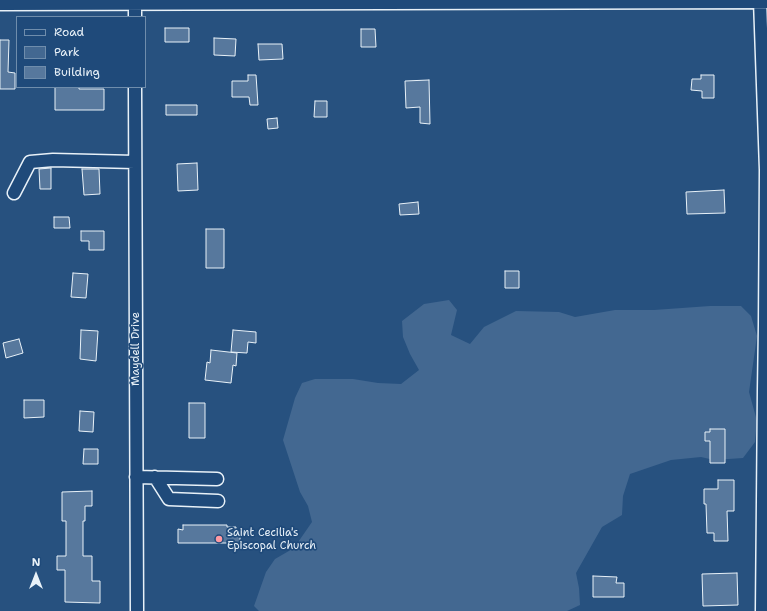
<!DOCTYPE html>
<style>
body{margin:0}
#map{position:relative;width:767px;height:611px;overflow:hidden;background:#27517f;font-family:"Shantell Sans",sans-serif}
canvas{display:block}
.legend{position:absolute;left:16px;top:16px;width:130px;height:72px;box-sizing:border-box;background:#1f4a7a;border:1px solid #6f8dac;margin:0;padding:5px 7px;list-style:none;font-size:12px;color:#e8f1f8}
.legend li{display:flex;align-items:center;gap:8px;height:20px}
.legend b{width:20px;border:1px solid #6f8dac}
.north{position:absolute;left:16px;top:555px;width:40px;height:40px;-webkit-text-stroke:3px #1f4a7a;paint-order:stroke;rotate:0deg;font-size:11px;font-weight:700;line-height:16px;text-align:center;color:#e8f1f8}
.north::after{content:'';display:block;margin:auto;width:14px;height:18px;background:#e8f1f8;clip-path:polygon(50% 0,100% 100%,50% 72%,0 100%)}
</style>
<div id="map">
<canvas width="767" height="611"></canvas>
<ul class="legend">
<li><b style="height:5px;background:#1f4a7a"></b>Road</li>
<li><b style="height:11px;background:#436891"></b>Park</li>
<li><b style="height:11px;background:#57789d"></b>Building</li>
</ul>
<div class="north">N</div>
</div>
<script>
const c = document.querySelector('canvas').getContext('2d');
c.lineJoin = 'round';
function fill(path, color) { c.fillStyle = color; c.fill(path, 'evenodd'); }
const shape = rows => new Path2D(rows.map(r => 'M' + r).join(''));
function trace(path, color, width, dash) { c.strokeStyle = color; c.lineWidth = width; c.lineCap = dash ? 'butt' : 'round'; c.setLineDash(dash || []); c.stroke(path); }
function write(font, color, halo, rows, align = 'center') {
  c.font = font + ' "Shantell Sans",sans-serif'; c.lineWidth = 3.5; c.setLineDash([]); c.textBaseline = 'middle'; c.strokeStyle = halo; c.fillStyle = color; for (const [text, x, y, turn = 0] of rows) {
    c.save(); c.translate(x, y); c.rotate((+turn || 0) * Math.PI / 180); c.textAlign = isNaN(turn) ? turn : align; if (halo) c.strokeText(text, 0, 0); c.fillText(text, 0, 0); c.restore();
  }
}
const green = shape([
 [449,300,457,310,451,335,470,344,484,327,516,311,559,312,575,317,615,310,654,310,710,306,741,306,751,316,757,336,749,392,757,421,755,442,743,458,714,460,701,457,671,460,630,474,623,496,622,515,602,527,576,573,579,588,580,605,567,611,259,611,254,606,266,572,275,559,294,548,312,522,308,506,300,492,283,440,295,398,302,383,315,379,353,379,378,383,401,384,419,370,410,354,403,337,402,321,424,304]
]);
const building = shape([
 [165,28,189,28,189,42,165,42,165,28],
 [361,29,375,29,376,47,361,47,361,29],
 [214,38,236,39,235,56,214,55,214,38],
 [0,40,9,40,8,72,15,73,15,89,0,89,0,40],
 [258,44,282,44,283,59,259,60,258,44],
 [248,75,256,75,258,105,250,105,249,97,232,97,232,81,248,81,248,75],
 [701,75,714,75,714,98,702,98,702,91,691,90,692,79,701,79,701,75],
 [429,80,430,124,420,123,420,107,406,108,405,81,429,80],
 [55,87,79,87,79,89,104,89,104,110,55,110,55,87],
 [315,101,327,101,327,117,314,117,315,101],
 [166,105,197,105,197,115,166,115,166,105],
 [277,118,278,128,268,129,267,119,277,118],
 [197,163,198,190,178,191,177,164,197,163],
 [51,168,51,189,40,189,39,169,51,168],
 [82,169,99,169,100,194,84,195,82,169],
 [724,190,725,213,687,214,686,192,724,190],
 [418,202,419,214,400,215,399,204,418,202],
 [54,217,69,217,70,228,54,228,54,217],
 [206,229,224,229,224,268,206,268,206,229],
 [81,231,104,231,104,250,89,250,89,241,81,241,81,231],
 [505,271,519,271,519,288,505,288,505,271],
 [73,273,88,274,86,298,71,297,73,273],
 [81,330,98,331,96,361,80,359,81,330],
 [233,330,256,332,256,343,248,342,247,353,231,352,233,330],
 [19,339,23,353,6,358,3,343,19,339],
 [211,350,237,353,236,366,233,365,231,383,205,380,207,362,210,363,211,350],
 [24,400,44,400,44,417,24,418,24,400],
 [189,403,205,403,205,438,189,438,189,403],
 [80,411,94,412,93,432,79,431,80,411],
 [710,429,725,429,725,463,710,463,710,441,705,441,705,432,710,432,710,429],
 [84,449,98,449,98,464,83,464,84,449],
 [718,480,734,480,734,511,727,511,728,541,714,541,714,533,707,533,706,504,704,504,704,489,718,489,718,480],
 [92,491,92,506,85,506,85,521,83,521,83,556,92,556,92,581,100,581,100,603,65,602,65,570,57,570,57,556,66,556,66,521,62,521,62,492,92,491],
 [183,525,227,525,227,527,236,527,236,533,240,533,240,543,178,543,178,529,183,530,183,525],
 [737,573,738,605,703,606,702,574,737,573],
 [593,576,617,577,616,583,624,583,624,597,593,597,593,576]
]);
const minor = shape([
 [135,0,135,17],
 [760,0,766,170,765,325,764,390,762,611],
 [0,4,767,2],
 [135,87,137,611],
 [14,193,30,162,53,160,135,162],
 [136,477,217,479],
 [155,477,169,499,218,501]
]);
const markers = [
 [219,539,4,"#ff9aa2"]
];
const streetNames = [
 ["Maydell Drive",136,349,-90]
];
const poiNames = [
 ["Saint Cecilia's",227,533],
 ["Episcopal Church",227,546]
];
fill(green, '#436891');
fill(building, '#57789d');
trace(building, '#e8f1f8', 1);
trace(minor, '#e8f1f8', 15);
trace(minor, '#1f4a7a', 12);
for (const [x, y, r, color] of markers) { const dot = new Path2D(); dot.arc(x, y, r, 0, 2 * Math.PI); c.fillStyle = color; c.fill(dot); trace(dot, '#1f4a7a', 1.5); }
write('11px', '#e8f1f8', '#1f4a7a', streetNames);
write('11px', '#e8f1f8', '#1f4a7a', poiNames, 'left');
</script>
